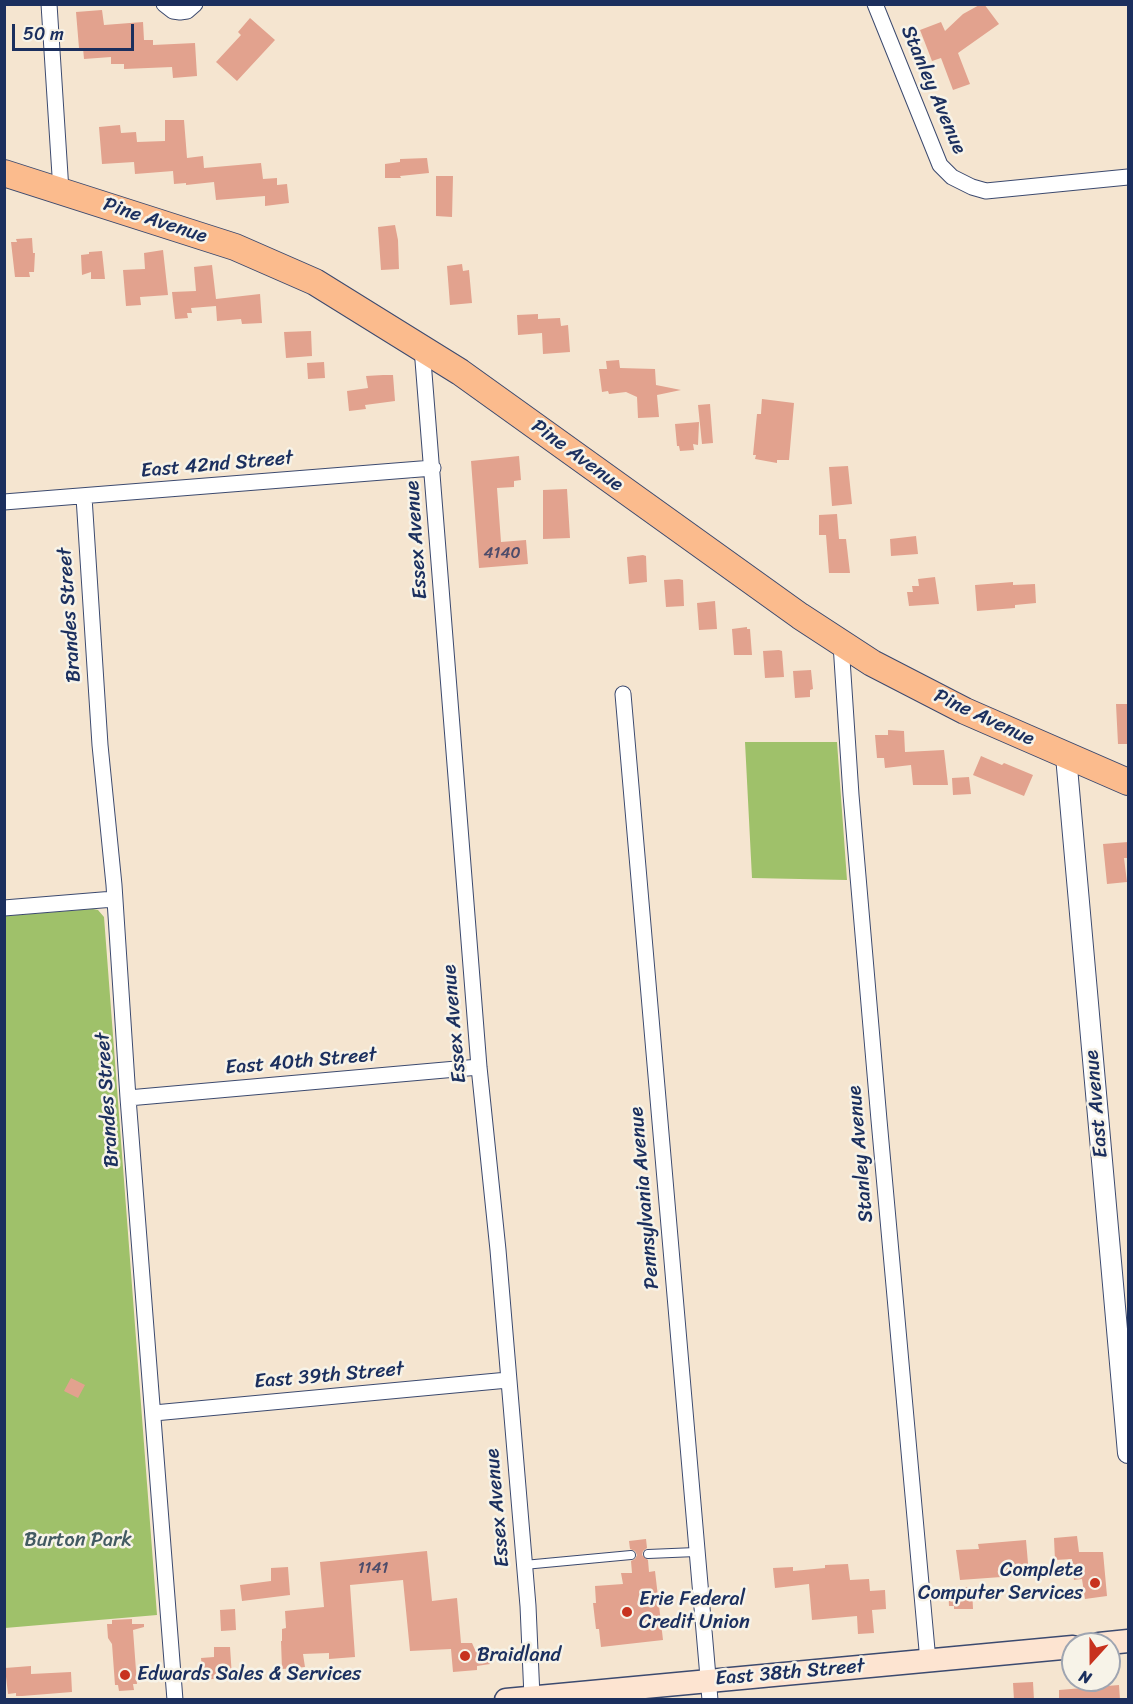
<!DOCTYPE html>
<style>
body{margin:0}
#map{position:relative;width:1133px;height:1704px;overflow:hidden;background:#f5e5d0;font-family:Sriracha,sans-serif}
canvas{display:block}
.frame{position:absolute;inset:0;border:6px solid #1b2f5e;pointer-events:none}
.north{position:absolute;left:1061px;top:1632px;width:60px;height:60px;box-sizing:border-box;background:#f7f3e8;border:2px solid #9fa5b1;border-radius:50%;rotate:201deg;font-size:16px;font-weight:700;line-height:24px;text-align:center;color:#1b2f5e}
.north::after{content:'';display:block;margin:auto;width:21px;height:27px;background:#c8321e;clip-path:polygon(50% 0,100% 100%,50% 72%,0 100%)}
.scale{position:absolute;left:12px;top:24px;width:122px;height:27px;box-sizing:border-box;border:3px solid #1b2f5e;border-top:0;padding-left:8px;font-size:18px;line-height:21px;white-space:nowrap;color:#1b2f5e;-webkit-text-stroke:4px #f7f3e8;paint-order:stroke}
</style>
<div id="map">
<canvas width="1133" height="1704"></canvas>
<div class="frame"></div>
<div class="north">N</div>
<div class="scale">50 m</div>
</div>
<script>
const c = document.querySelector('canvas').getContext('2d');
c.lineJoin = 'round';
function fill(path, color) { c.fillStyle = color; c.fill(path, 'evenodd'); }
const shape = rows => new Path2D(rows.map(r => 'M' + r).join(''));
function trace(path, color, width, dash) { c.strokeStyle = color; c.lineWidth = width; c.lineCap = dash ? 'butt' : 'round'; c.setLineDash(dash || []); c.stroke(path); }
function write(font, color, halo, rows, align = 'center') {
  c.font = font + ' Sriracha,sans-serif'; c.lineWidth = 5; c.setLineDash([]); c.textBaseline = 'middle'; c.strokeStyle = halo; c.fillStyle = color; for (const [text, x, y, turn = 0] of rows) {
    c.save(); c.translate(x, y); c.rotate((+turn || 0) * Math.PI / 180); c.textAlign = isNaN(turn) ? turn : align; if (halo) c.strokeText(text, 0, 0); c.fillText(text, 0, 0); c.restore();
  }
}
const green = shape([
 [745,742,837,742,847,880,752,878],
 [93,909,98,910,104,917,157,1615,5,1628,5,916]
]);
const building = shape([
 [981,4,984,4,999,24,958,53,970,84,953,90,941,58,932,61,920,30,941,22,945,31,963,14],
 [102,10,104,25,143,22,144,40,153,40,153,45,195,43,197,76,173,78,172,67,124,69,124,64,111,64,111,57,84,59,83,48,79,48,76,12],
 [250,18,275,40,237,81,216,62,241,35,238,32],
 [165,120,184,120,187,158,203,156,204,168,261,163,263,179,277,178,277,185,287,184,289,203,265,206,265,196,216,200,214,182,186,185,186,183,174,184,173,171,135,174,134,162,102,164,99,127,120,125,121,133,136,132,137,142,165,141],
 [427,158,429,173,400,176,401,178,385,178,385,164,400,162,400,159],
 [436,176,453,176,452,217,436,216],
 [395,225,398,240,399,269,381,270,378,227],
 [32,238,33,253,35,253,34,272,29,272,30,277,15,277,11,242,17,242,16,239],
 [163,250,168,295,140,297,141,305,126,306,123,270,145,269,144,253],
 [102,251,105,279,91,279,91,272,82,275,81,255,89,254,89,252],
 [462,264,463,271,469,270,472,303,450,305,447,266],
 [212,265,216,299,260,294,262,323,242,324,241,319,217,321,216,306,191,308,192,313,187,313,188,318,175,319,172,292,196,291,194,267],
 [538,314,538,319,560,318,561,326,568,325,570,352,543,354,542,333,518,335,517,315],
 [311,331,312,356,286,358,284,332],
 [619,360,620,368,655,369,656,385,681,390,657,395,659,417,638,418,637,397,626,392,609,394,608,391,602,392,599,369,607,369,606,361],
 [324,362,325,378,308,379,307,363],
 [383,375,393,375,395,401,365,405,366,409,349,411,347,391,368,388,366,376],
 [762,399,794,403,789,460,777,460,777,463,755,459,756,455,753,455,757,414,761,414],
 [710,404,713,443,702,444,698,405],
 [699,422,698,445,693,444,694,450,680,451,679,446,677,446,675,424],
 [519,456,521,480,514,481,514,487,497,488,501,542,526,540,528,564,479,568,471,461],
 [848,466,852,504,832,506,829,467],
 [567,489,570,538,543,539,543,490],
 [837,514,839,539,846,539,850,573,829,573,826,535,819,535,819,515],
 [916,536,918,554,891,556,890,539],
 [643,555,646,556,647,582,629,584,627,557],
 [935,577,939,604,909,606,907,592,913,592,912,586,919,586,918,579],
 [679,579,683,580,684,606,666,607,664,580],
 [1013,582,1013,585,1035,584,1036,603,1015,605,1015,608,977,611,975,585],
 [715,601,717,629,699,630,697,603],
 [747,627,747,629,750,629,752,655,734,655,732,629],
 [779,650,782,651,784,677,765,678,763,651],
 [811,670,813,689,810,690,810,697,795,698,793,671],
 [1116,704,1128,704,1128,744,1118,744],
 [888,730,904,731,905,752,944,750,948,785,913,785,911,765,885,768,884,758,877,758,875,735,888,735],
 [981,756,1002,765,1004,763,1033,775,1024,796,973,775],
 [969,777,971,794,953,795,952,778],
 [1128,842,1128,858,1124,858,1127,882,1107,884,1103,844],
 [71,1378,85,1385,78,1398,64,1391],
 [1077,1536,1079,1552,1103,1552,1107,1596,1085,1599,1082,1579,1074,1580,1072,1559,1055,1560,1054,1538],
 [646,1539,647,1548,643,1551,642,1555,648,1560,649,1572,655,1571,663,1640,601,1647,599,1629,596,1629,593,1603,596,1603,595,1586,623,1584,621,1573,632,1573,631,1561,635,1559,637,1555,635,1551,630,1549,629,1541],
 [1026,1540,1029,1575,960,1580,956,1550,979,1549,978,1544],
 [427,1551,432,1601,457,1598,461,1643,472,1643,476,1652,490,1651,490,1664,477,1666,477,1670,453,1672,451,1649,410,1651,403,1580,350,1585,355,1657,329,1659,329,1653,303,1654,305,1667,282,1669,281,1641,282,1641,282,1629,286,1628,285,1611,324,1607,320,1562],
 [848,1564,850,1580,869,1579,870,1591,885,1590,886,1609,872,1610,874,1633,858,1634,857,1616,812,1620,809,1584,775,1588,773,1568,793,1567,793,1571,825,1568,825,1565],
 [288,1567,290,1595,242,1601,240,1585,271,1581,271,1568],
 [972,1587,973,1609,954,1609,954,1606,949,1606,948,1588],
 [235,1609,236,1630,221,1631,220,1610],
 [132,1619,132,1624,144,1624,144,1627,133,1630,137,1684,133,1684,134,1690,119,1691,118,1685,115,1685,112,1644,108,1638,107,1624,112,1624,112,1620],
 [214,1647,230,1647,232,1677,203,1680,201,1658,214,1657],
 [31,1666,31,1674,71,1672,72,1692,22,1696,16,1696,16,1693,8,1694,5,1668],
 [1033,1682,1034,1700,1014,1700,1013,1683],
 [1119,1685,1120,1700,1059,1700,1059,1690]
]);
const service = shape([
 [648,1554,696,1552],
 [524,1565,631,1555]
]);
const minor = shape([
 [49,4,61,191],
 [164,4,173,11,180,12,187,11,195,4],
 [875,4,940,165,952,177,972,187,986,191,1128,177],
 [422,348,479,1067,498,1250,528,1606,532,1697],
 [84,497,100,745,114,885,128,1098,175,1700],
 [4,502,433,468],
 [841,644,851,795,879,1120,928,1661],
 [623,694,710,1700],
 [4,908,114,899],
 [128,1098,479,1067],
 [154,1413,508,1380]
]);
const tertiary = shape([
 [1066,756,1128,1453]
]);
const secondary = shape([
 [1099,1644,1128,1641],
 [506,1700,1073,1647]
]);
const primary = shape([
 [4,173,235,247,315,282,460,372,800,616,872,663,965,711,1128,782]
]);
const markers = [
 [1095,1583,6,"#c8321e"],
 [627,1612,6,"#c8321e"],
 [465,1656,6,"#c8321e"],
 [125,1675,6,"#c8321e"]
];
const numberNames = [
 ["4140",502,554],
 ["1141",373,1569]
];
const streetNames = [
 ["Stanley Avenue",933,90,67],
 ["Pine Avenue",155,221,18],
 ["Pine Avenue",577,456,36],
 ["East 42nd Street",217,465,-5],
 ["Essex Avenue",417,540,-94],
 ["Brandes Street",70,615,-94],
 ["Pine Avenue",984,718,25],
 ["Essex Avenue",455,1024,-95],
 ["East 40th Street",301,1062,-5],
 ["Brandes Street",108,1100,-94],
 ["East Avenue",1097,1104,-95],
 ["Stanley Avenue",861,1154,-95],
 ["Pennsylvania Avenue",645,1198,-95],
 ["East 39th Street",329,1376,-5],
 ["Essex Avenue",498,1508,-95],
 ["East 38th Street",790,1673,-5]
];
const parkNames = [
 ["Burton Park",78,1541]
];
const poiNames = [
 ["Complete",1083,1571,"right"],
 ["Computer Services",1083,1594,"right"],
 ["Erie Federal",639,1600],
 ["Credit Union",639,1623],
 ["Braidland",477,1656],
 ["Edwards Sales & Services",137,1675]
];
fill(green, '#9fc16a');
fill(building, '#e2a28e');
trace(service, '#3c4a6f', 10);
trace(minor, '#3c4a6f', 17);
trace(tertiary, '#3c4a6f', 22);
trace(secondary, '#3c4a6f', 25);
trace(primary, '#3c4a6f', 28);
trace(service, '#fff', 8);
trace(minor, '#fff', 15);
trace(tertiary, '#fff', 20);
trace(secondary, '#fde4d1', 22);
trace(primary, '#fbbb8d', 26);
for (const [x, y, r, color] of markers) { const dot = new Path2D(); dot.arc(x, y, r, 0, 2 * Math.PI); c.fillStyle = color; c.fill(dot); trace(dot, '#f7f3e8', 2); }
write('16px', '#4d4c6a', null, numberNames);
write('20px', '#1b2f5e', '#f7f3e8', streetNames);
write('20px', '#435b62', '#f7f3e8', parkNames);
write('20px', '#1b2f5e', '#f7f3e8', poiNames, 'left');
</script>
